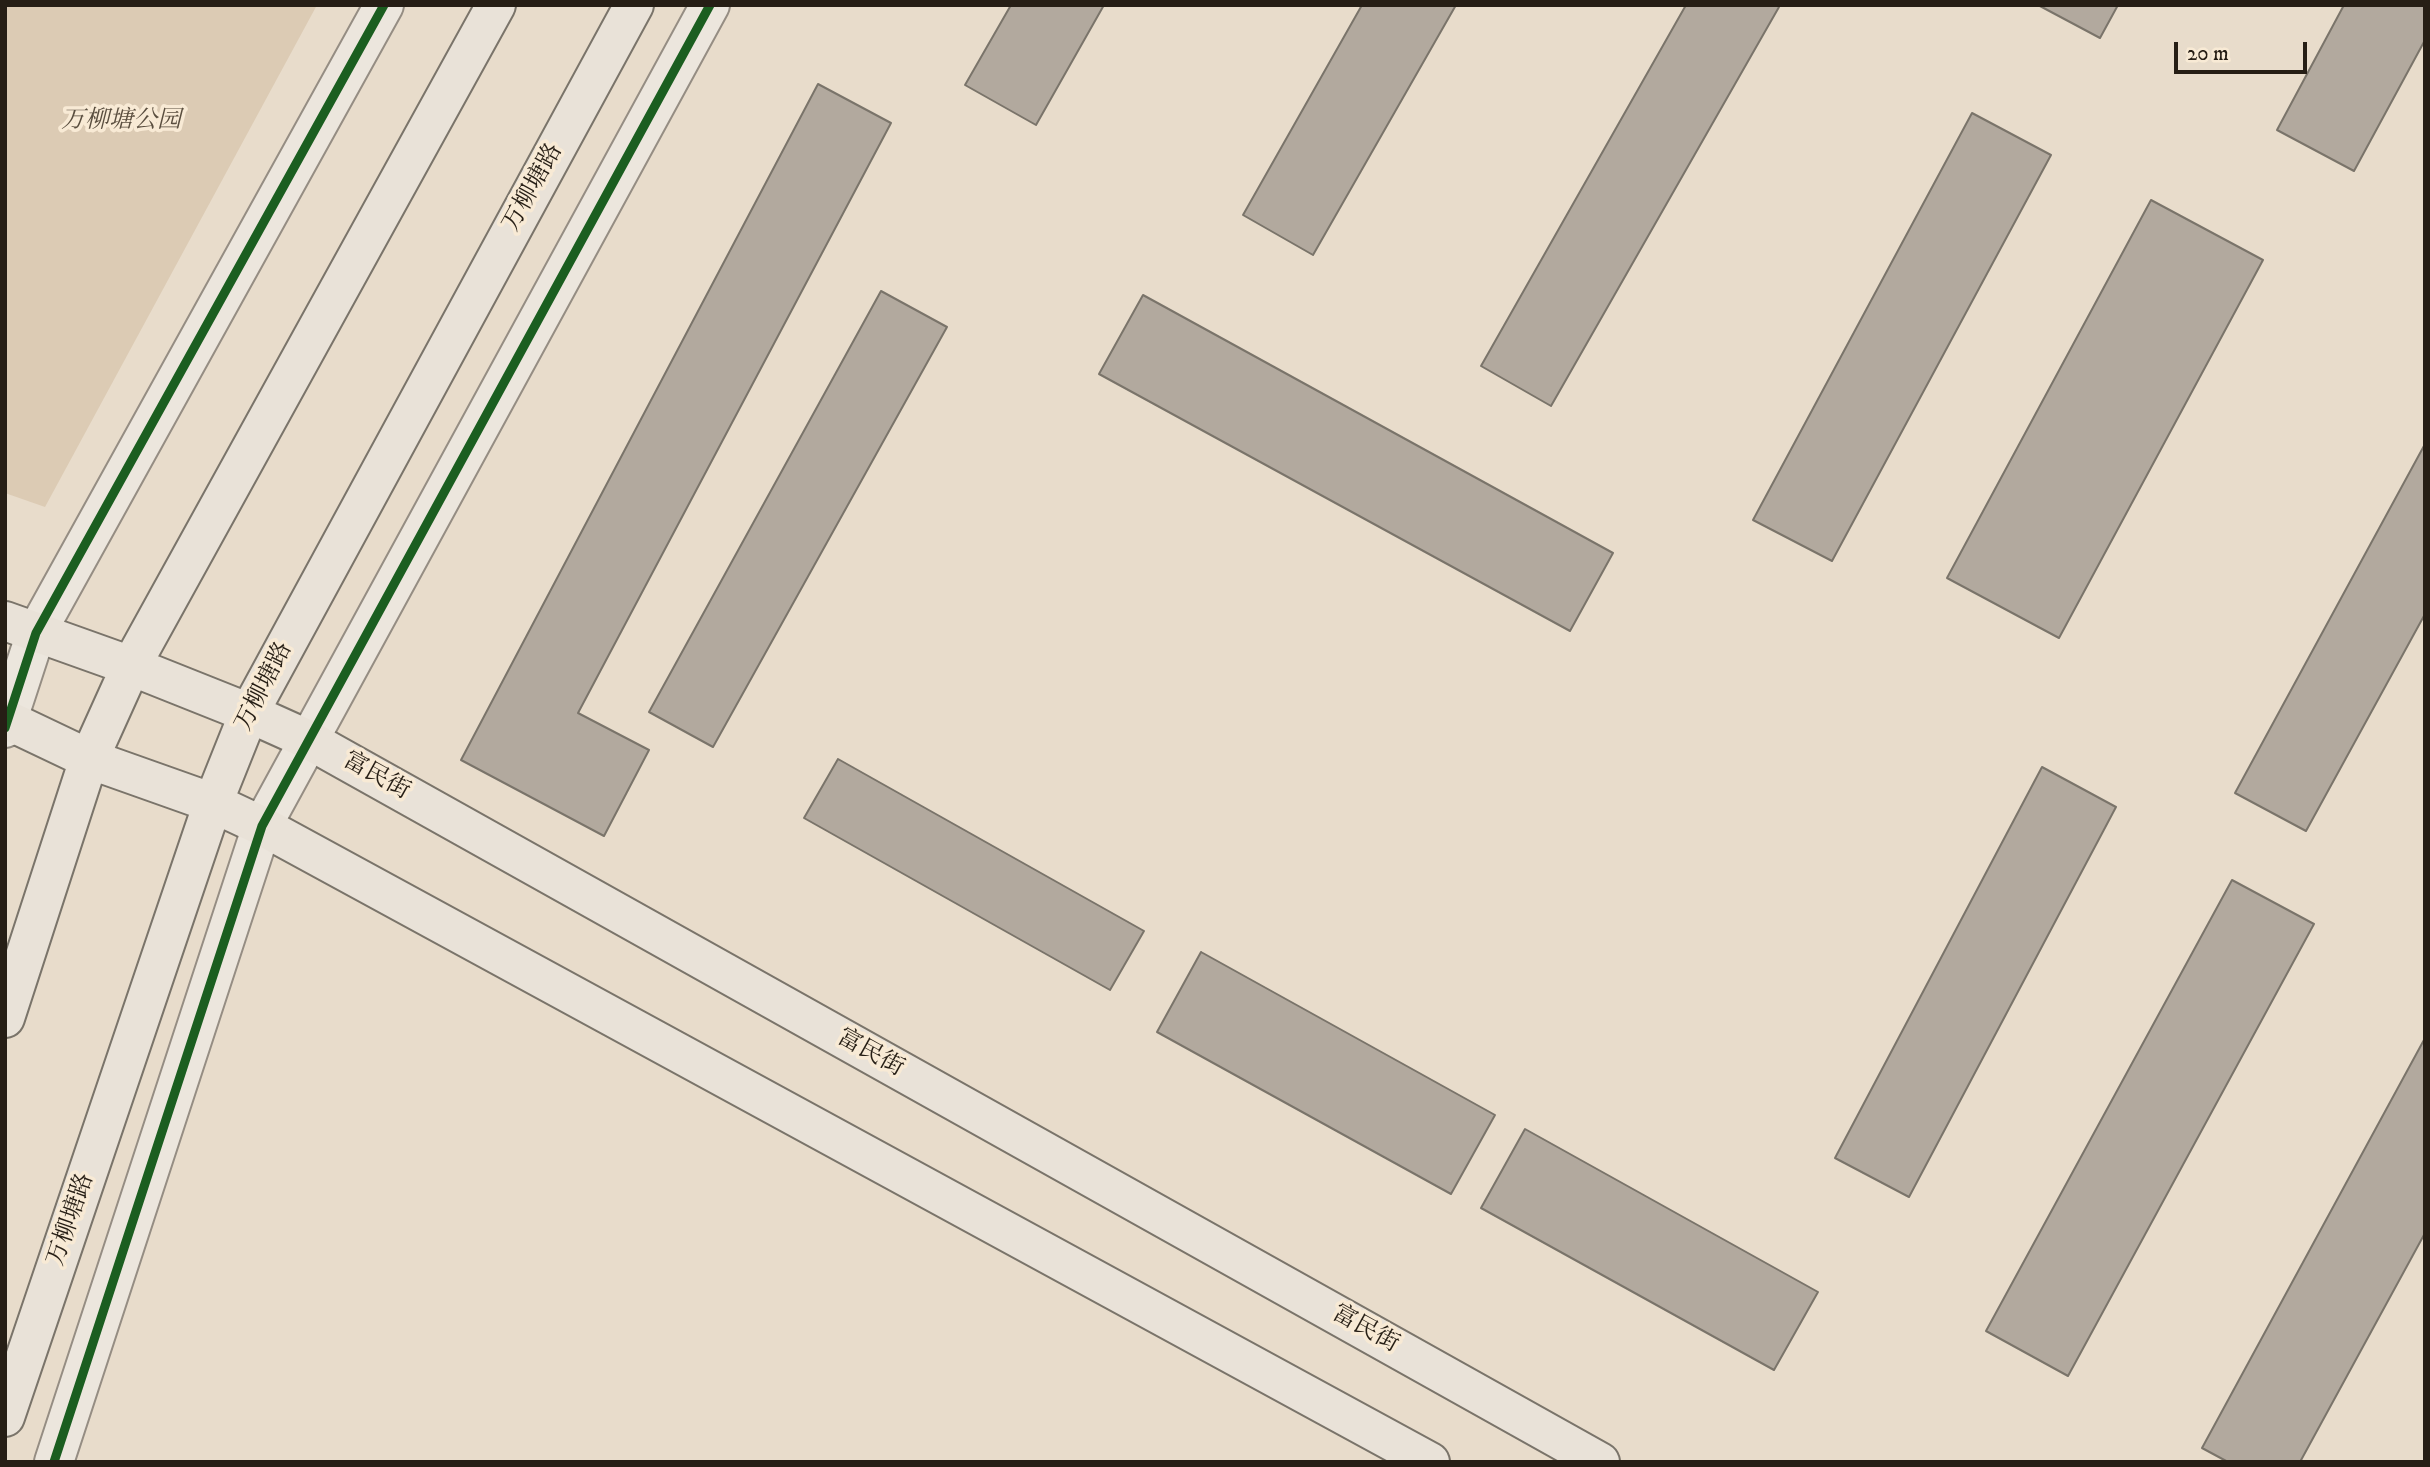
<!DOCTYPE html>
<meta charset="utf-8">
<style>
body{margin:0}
#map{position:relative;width:2430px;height:1467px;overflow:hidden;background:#e8dccb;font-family:"IM FELL DW Pica",serif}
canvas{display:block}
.frame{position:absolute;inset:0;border:7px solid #261e15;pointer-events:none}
.scale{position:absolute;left:2174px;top:42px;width:133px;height:32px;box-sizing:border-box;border:4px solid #261e15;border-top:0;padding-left:9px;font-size:21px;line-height:24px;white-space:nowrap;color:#261e15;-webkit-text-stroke:5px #f8ead5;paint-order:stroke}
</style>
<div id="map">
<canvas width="2430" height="1467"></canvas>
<div class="frame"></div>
<div class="scale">20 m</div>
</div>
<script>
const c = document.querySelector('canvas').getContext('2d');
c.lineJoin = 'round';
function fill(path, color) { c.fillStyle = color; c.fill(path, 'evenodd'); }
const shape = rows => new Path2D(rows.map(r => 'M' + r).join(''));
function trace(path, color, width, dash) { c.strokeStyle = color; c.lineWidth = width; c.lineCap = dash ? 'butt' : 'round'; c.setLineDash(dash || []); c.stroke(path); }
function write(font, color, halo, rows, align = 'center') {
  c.font = font + ' "IM FELL DW Pica","Noto Serif SC",serif'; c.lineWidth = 7; c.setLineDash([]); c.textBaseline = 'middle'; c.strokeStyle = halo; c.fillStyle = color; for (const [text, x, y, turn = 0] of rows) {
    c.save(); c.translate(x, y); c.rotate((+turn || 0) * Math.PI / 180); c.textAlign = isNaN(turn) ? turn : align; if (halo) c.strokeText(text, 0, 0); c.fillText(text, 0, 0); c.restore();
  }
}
const green = shape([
 [5,5,317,5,45,507,5,493]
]);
const building = shape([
 [1011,5,1104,5,1036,125,965,85,1011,5],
 [1362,5,1456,5,1313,255,1243,215,1362,5],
 [1686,5,1776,5,1779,7,1551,406,1481,366,1686,5],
 [2038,5,2118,5,2100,38,2038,5],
 [2344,5,2425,5,2425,40,2354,171,2277,130,2344,5],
 [818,84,891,123,578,713,649,750,604,836,461,760,818,84],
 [1972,113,2051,155,1832,561,1753,520,1972,113],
 [2151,200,2263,260,2059,638,1947,578,2151,200],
 [881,291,947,327,713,747,649,712,881,291],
 [1143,295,1613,553,1570,631,1099,374,1143,295],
 [2425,444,2425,614,2306,831,2235,793,2425,444],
 [838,759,1144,931,1110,990,804,818,838,759],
 [2042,767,2116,807,1909,1197,1835,1158,2042,767],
 [2232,880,2314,924,2068,1376,1986,1331,2232,880],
 [1201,952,1495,1115,1451,1194,1157,1032,1201,952],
 [2425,1038,2425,1233,2300,1462,2228,1462,2202,1448,2425,1038],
 [1525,1129,1818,1292,1774,1370,1481,1208,1525,1129]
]);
const minor = shape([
 [5,728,36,633,384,5],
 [54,1462,262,826,710,5]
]);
const major = shape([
 [5,621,131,666,249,713,309,740,1600,1462],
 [5,719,89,759,213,803,262,826,1430,1462],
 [5,1018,89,759,131,666,496,5],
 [5,1417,213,803,249,713,634,5]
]);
const cycleway = shape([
 [5,728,36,633,384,5],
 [54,1462,262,826,710,5]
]);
const parkNames = [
 ["万柳塘公园",121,122]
];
const streetNames = [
 ["万柳塘路",534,188,-61],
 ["万柳塘路",265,687,-63],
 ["富民街",376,777,29],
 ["富民街",870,1054,29],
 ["万柳塘路",72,1220,-71],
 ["富民街",1365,1330,29]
];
fill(green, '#dccbb4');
fill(building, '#b2a99e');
trace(building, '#7a746a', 2);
trace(minor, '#958d83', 42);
trace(major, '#7a746a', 42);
trace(minor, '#ece6dd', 38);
trace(major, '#e9e2d8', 38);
trace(cycleway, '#1b5e20', 9);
write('italic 24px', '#5a4e3f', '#f8ead5', parkNames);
write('24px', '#261e15', '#f8ead5', streetNames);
</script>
